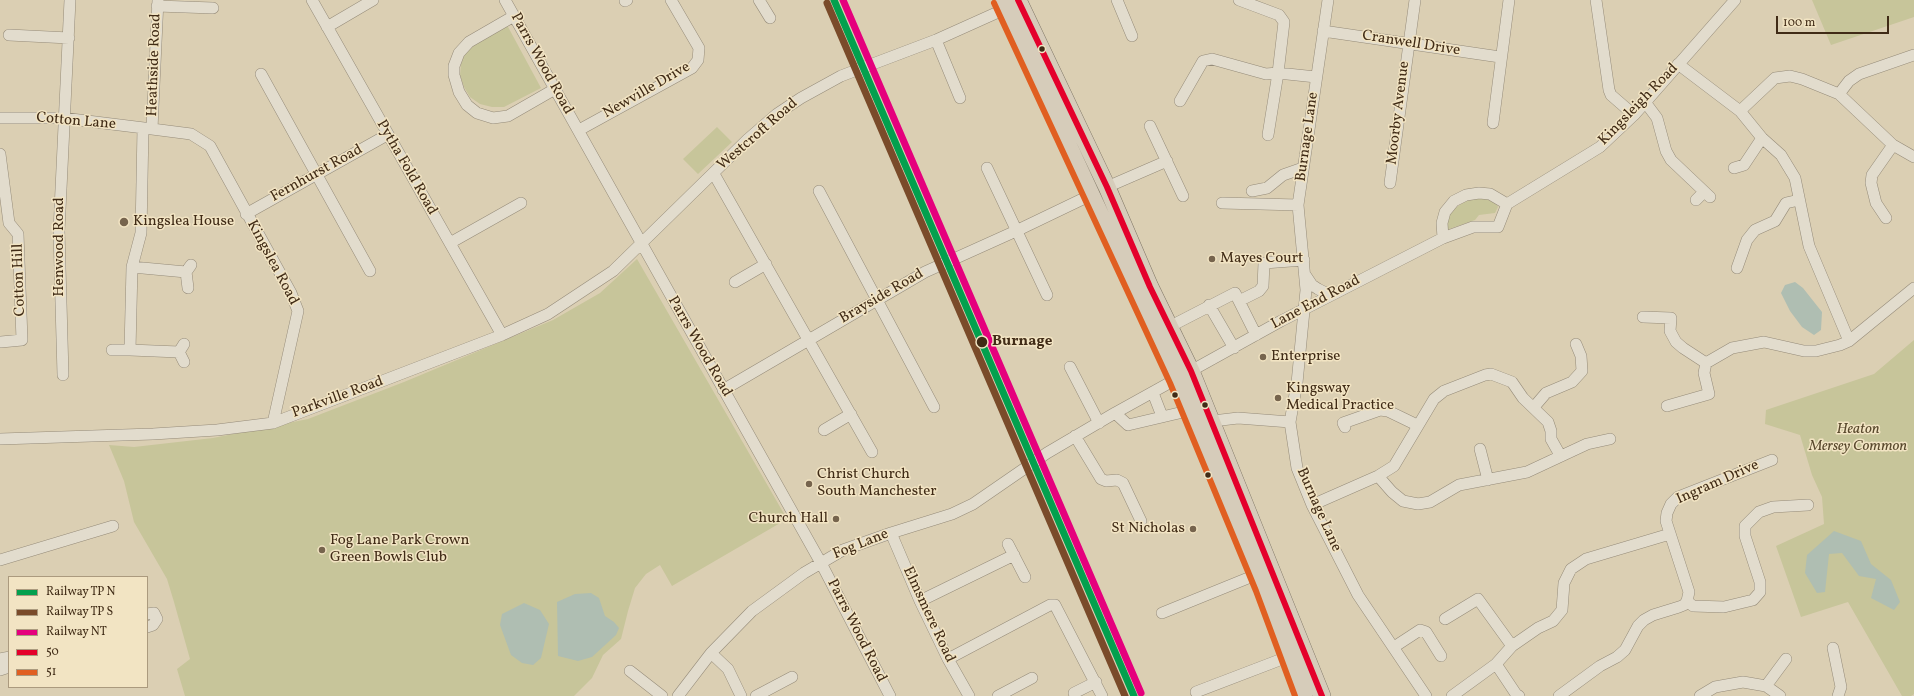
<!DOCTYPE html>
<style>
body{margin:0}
#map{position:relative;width:1914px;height:696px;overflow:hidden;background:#dbcfb3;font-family:Vollkorn,serif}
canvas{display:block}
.legend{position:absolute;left:8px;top:576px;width:140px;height:112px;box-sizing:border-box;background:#f2e4c3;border:1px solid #ab9a7e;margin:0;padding:5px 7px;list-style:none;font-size:12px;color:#402b16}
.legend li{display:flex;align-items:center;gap:8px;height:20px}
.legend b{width:20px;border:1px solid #ab9a7e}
.scale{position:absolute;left:1776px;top:16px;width:113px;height:18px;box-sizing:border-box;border:2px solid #402b16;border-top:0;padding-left:5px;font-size:12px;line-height:14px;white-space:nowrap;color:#402b16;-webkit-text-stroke:3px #f2e4c3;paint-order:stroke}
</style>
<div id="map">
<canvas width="1914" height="696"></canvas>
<ul class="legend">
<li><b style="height:5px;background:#03a04e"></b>Railway TP N</li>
<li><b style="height:5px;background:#7a4b2a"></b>Railway TP S</li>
<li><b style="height:5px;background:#e5007d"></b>Railway NT</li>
<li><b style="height:5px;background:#e4002b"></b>50</li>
<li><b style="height:5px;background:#e05f21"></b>51</li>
</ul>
<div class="scale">100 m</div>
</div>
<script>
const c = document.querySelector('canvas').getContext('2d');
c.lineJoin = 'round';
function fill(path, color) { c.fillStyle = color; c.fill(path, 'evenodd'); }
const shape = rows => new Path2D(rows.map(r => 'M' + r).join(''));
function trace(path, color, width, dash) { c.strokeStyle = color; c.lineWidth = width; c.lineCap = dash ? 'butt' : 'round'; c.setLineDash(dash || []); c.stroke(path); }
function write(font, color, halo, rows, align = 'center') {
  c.font = font + ' Vollkorn,serif'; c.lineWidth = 3; c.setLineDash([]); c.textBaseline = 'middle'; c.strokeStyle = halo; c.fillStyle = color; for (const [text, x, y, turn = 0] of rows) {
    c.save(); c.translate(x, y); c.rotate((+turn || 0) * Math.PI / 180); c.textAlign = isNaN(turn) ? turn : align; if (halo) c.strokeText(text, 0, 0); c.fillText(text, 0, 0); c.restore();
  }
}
const green = shape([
 [1812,0,1914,0,1914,17,1831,45],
 [507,25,541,88,504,107,492,107,480,104,470,97,464,87,460,75,461,64,465,53,472,44],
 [717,127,732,142,698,174,683,159],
 [1469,198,1488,198,1495,202,1498,207,1495,213,1479,215,1475,220,1446,230,1446,221,1450,212],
 [637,259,787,519,672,586,660,565,646,574,635,588,628,611,621,639,603,655,592,678,574,696,185,696,177,669,190,659,174,602,167,579,134,522,124,481,109,445,134,447,213,438,308,419,404,382,553,320,600,293],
 [1914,340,1914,694,1911,696,1902,696,1848,602,1801,617,1776,546,1824,524,1822,497,1812,475,1800,435,1765,424,1766,410,1874,374]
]);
const water = shape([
 [1795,282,1803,288,1822,312,1821,330,1814,335,1802,327,1790,311,1781,293,1785,285],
 [1834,531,1861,541,1871,564,1891,580,1900,602,1894,610,1871,598,1876,579,1859,576,1842,553,1829,554,1825,592,1817,593,1805,573,1807,555],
 [591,593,599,598,605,616,614,622,619,628,616,635,592,657,578,661,558,656,557,602,575,594],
 [524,603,540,610,549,624,541,658,533,665,522,663,511,655,500,625,502,614]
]);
const minor = shape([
 [312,0,502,335],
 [505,0,821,563,890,696],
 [759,0,770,18],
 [1117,0,1132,36],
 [1239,0,1279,15,1284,22,1278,73,1268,135],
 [1328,0,1298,205,1306,290,1297,383,1290,422,1297,468,1312,505,1358,595,1426,696],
 [1596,0,1609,90,1611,95,1634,115],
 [625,1,627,0],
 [157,6,213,8],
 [514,16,469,42,459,53,454,66,454,75,459,92,467,105,477,113,493,118,508,116,555,89],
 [327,27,373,0],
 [1323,31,1500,57],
 [9,35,69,38],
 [936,40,960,98],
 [1678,64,1740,111,1762,138,1781,155,1795,178,1809,246,1849,341],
 [261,74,370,271],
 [1839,94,1849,81,1859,74,1914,55],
 [1180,101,1203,61,1212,59,1266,74,1278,73,1316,77],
 [1645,102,1657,118,1666,151,1671,160,1710,197],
 [1740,111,1775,78,1790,76,1802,79,1839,94,1893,145,1914,157],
 [0,118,63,118,152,129,191,134,210,146,291,293,298,311,273,423],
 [1493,123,1509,0],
 [1150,126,1183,196],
 [143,128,141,233,132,267,130,350,179,352,184,344],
 [152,129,158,0],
 [579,130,692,68,698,60,699,48,671,0],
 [0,154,9,223,18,234,22,340,1,342],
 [987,168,1047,295],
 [1734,168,1744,165,1762,138],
 [714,174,872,452],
 [1390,183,1415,0],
 [1107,187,1167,161],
 [819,191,934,407],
 [1252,191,1267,188,1283,175,1303,168],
 [1696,200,1704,192],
 [1222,203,1298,205],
 [246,214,387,135],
 [1886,218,1876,203,1871,183,1872,175,1893,145],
 [1443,238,1442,223,1445,212,1454,201,1466,195,1479,193,1490,194,1507,204],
 [450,243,521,203],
 [132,267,186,272],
 [1737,268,1747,240,1755,230,1775,221,1786,203,1799,200],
 [1306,276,1312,285,1318,289,1326,293,1335,293],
 [735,282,766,264],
 [188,288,186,272,191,265],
 [1209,305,1234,348],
 [1643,317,1671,318,1670,331,1676,342,1683,348,1706,363],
 [1169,327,1235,293,1239,301],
 [1256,335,1239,301,1259,291,1263,286,1264,263,1304,260],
 [112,350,130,350],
 [179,352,184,362],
 [1070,367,1099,423],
 [63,375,59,231,70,0],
 [723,390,925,272,1016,231,1091,195],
 [1153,393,1162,416],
 [1667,406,1709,394,1704,373,1706,363,1732,348,1764,342,1804,351,1816,351,1840,345,1849,341,1914,288],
 [1534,407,1546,393,1572,382,1582,371,1581,356,1576,344],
 [1115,413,1128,425,1196,409],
 [1213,421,1238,418,1290,422],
 [1345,427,1343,423,1380,410,1388,411,1417,425],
 [824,430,851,414],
 [1075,436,1101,479,1106,481,1117,480,1123,483,1141,521],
 [0,439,153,434,217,430,273,423,502,335,548,314,613,271,747,140,777,114,801,98,841,76,936,40,1005,9],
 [1480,449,1488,480],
 [1378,476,1392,492,1403,501,1418,504,1430,502,1459,485,1527,472,1587,444,1610,439],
 [1312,505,1378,476,1394,466,1434,399,1444,391,1485,375,1491,374,1512,382,1523,398,1548,422,1551,431,1551,439,1560,455],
 [891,533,920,601,948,659,969,696],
 [1008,544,1025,577],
 [0,560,113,526],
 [920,601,1014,555],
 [1687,601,1689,592,1666,521,1667,513,1671,504,1678,497,1772,460],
 [1162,613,1258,574],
 [147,614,154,613,157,619,153,625,147,627],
 [1445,619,1478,599,1512,646],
 [1394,647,1420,630,1426,632,1441,656],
 [1833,648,1841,687,1838,696],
 [711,653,728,669,741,696],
 [0,659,9,657],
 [948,659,1050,605,1055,605,1102,696],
 [1496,664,1516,694,1519,696],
 [0,670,9,667],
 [630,671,662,696],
 [1766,686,1786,659],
 [1196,692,1290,656],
 [1074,693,1096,682],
 [678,696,711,653,752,611,804,573,821,563,843,550,891,533,952,514,973,504,1047,453,1115,413,1281,321,1443,238,1473,227,1498,227,1507,204,1600,147,1634,115,1735,0],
 [756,696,792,677],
 [998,696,1032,678],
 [1452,696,1496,664,1512,646,1538,628,1553,621,1562,610,1564,583,1571,569,1586,559,1670,534],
 [1559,696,1600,666,1617,657,1625,650,1638,626,1644,620,1653,615,1679,607,1684,605,1687,601,1693,606,1724,607,1753,600,1760,592,1760,582,1745,536,1745,526,1759,512,1773,507,1808,505],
 [1700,696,1715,687,1743,682,1766,686,1780,696]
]);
const highway = shape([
 [1001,0,1177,380,1263,588,1304,696],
 [1018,0,1107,187,1150,287,1191,371,1322,696]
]);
const bus1 = shape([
 [1018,0,1107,187,1150,287,1191,371,1322,696]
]);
const bus2 = shape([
 [994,3,1170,383,1256,591,1295,696]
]);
const rail1 = shape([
 [834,0,1134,696]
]);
const rail2 = shape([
 [827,3,1125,696]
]);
const rail3 = shape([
 [843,0,1141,693]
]);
const markers = [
 [1042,49,3.5,"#402b16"],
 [124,222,5,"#76644d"],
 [1212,259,4,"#76644d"],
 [982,342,6,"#402b16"],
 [1263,357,4,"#76644d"],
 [1175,395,3.5,"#402b16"],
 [1278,398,4,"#76644d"],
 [1205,405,3.5,"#402b16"],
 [1208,475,3.5,"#402b16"],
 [809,484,4,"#76644d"],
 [836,519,4,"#76644d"],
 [1193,529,4,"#76644d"],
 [322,550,4,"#76644d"]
];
const streetNames = [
 ["Cranwell Drive",1411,44,9],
 ["Parrs Wood Road",541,64,61],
 ["Heathside Road",155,65,-88],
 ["Newville Drive",647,91,-30],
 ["Kingsleigh Road",1639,105,-46],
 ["Moorby Avenue",1399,113,-83],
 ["Cotton Lane",76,122,5],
 ["Westcroft Road",758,135,-41],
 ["Burnage Lane",1308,137,-82],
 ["Pytha Fold Road",406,168,60],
 ["Fernhurst Road",317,174,-29],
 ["Henwood Road",60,247,-90],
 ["Kingslea Road",272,263,62],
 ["Cotton Hill",20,280,-92],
 ["Brayside Road",882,297,-30],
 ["Lane End Road",1316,303,-28],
 ["Parrs Wood Road",699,347,60],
 ["Parkville Road",338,398,-20],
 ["Ingram Drive",1718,483,-24],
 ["Burnage Lane",1318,510,66],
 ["Fog Lane",861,545,-22],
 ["Elmsmere Road",928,615,65],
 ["Parrs Wood Road",856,631,63]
];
const poiNames = [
 ["Kingslea House",133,222],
 ["Mayes Court",1220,259],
 ["Enterprise",1271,357],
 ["Kingsway",1286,389],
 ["Medical Practice",1286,406],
 ["Christ Church",817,475],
 ["South Manchester",817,492],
 ["Church Hall",828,519,"right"],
 ["St Nicholas",1185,529,"right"],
 ["Fog Lane Park Crown",330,541],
 ["Green Bowls Club",330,558]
];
const stopNames = [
 ["Burnage",992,342]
];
const parkNames = [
 ["Heaton",1858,430],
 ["Mersey Common",1858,447]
];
fill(green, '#c7c59a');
fill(water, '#afbeb2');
trace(minor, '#958b79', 12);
trace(highway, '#7e7564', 18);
trace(minor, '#e2dccd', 11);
trace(highway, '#d6ccba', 17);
trace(bus1, '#e4002b', 6);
trace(bus2, '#e05f21', 6);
trace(rail1, '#03a04e', 7);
trace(rail2, '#7a4b2a', 7);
trace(rail3, '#e5007d', 7);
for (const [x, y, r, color] of markers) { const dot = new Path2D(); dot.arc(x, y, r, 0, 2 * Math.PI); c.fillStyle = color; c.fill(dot); trace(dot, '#f2e4c3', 1.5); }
write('15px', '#402b16', '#f2e4c3', streetNames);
write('15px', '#402b16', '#f2e4c3', poiNames, 'left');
write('bold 15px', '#402b16', '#f2e4c3', stopNames, 'left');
write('italic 15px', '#58482c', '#f2e4c3', parkNames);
</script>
